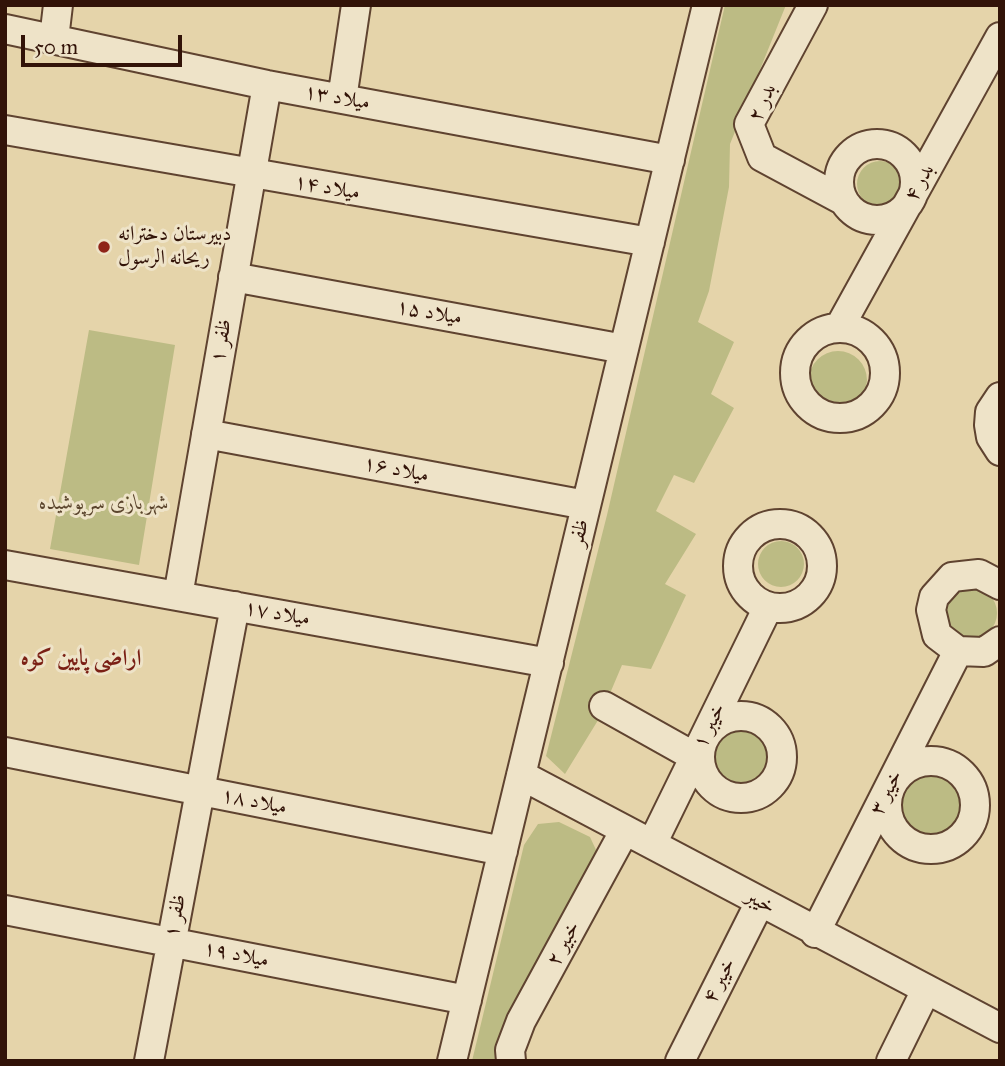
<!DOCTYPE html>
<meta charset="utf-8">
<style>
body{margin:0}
#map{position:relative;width:1005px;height:1066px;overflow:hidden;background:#e5d4aa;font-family:"IM FELL Great Primer",serif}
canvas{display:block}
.frame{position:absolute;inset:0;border:7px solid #321308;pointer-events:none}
.scale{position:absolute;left:21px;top:35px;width:161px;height:32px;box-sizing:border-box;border:4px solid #321308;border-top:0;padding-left:9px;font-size:21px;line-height:24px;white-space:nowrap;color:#321308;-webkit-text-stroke:5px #eee3c8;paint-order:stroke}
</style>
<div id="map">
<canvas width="1005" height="1066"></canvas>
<div class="frame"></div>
<div class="scale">50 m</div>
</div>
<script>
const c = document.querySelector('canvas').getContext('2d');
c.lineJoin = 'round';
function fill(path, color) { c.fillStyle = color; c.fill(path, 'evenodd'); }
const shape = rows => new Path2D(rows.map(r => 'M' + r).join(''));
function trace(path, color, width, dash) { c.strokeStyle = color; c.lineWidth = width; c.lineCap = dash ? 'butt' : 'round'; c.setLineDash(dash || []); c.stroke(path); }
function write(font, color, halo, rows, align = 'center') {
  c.font = font + ' "IM FELL Great Primer",Amiri,serif'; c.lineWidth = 6; c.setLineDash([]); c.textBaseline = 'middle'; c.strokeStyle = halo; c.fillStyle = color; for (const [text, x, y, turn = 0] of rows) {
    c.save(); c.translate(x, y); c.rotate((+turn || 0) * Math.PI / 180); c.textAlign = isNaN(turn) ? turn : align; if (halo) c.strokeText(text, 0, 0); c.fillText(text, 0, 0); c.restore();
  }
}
const green = shape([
 [725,5,786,5,730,144,729,187,709,291,698,322,734,342,711,394,734,408,694,483,674,475,656,511,696,534,665,584,686,595,651,669,622,665,600,717,565,774,546,756,607,515],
 '857 184a23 23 0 1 1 46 0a23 23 0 1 1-46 0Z',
 [89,330,175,345,139,565,50,549],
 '809 380a29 29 0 1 1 58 0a29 29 0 1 1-58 0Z',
 '758 564a23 23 0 1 1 46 0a23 23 0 1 1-46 0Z',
 '945 613a26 26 0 1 1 52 0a26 26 0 1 1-52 0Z',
 '711 759a29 29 0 1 1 58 0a29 29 0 1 1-58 0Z',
 '898 807a33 33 0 1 1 66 0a33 33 0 1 1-66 0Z',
 [559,822,590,837,597,852,501,1061,472,1061,524,845,538,824]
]);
const minor = shape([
 [813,5,749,124,762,157,844,201],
 [5,29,267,85,670,160],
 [54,39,58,5],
 [342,99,356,5],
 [5,130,650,242],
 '839 182a38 38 0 1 1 76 0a38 38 0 1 1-76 0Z',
 [233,277,624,349],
 [839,328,1000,37],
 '795 373a45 45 0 1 1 90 0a45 45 0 1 1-90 0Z',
 [1000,397,990,412,989,425,991,437,1000,451],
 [206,434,586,505],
 '738 566a42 42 0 1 1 84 0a42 42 0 1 1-84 0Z',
 [5,565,549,663],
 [1000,585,979,574,952,577,934,597,931,610,937,635,958,651,984,652,1000,641],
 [178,596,267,85],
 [604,706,695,757],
 '700 757a41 41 0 1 1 82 0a41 41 0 1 1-82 0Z',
 [5,752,503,851],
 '887 805a44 44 0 1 1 88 0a44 44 0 1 1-88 0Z',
 [521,775,1000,1028],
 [652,844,768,607],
 [5,910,467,1000],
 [815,933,958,651],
 [149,1061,235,606],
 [452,1061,707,5],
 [511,1061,510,1050,521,1021,625,830],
 [680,1061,760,902],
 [891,1061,926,990]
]);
const markers = [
 [104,247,7,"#8f2418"]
];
const streetNames = [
 ["میلاد ۱۳",337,98,10],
 ["بدر ۲",763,103,-66],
 ["بدر ۴",920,183,-61],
 ["میلاد ۱۴",327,188,10],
 ["میلاد ۱۵",429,313,10],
 ["ظفر ۱",222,341,-80],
 ["میلاد ۱۶",396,470,11],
 ["ظفر",580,533,-77],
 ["میلاد ۱۷",277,614,10],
 ["خیبر ۱",710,726,-64],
 ["خیبر ۳",887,793,-63],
 ["میلاد ۱۸",254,802,11],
 ["خیبر",760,902,29],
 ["ظفر ۱",176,916,-79],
 ["خبیر ۲",564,944,-62],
 ["میلاد ۱۹",236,955,11],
 ["خیبر ۴",720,981,-63]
];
const poiNames = [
 ["دبیرستان دخترانه",118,235],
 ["ریحانه الرسول",118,259]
];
const parkNames = [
 ["شهربازی سرپوشیده",104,504]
];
const neighbourhoodNames = [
 ["اراضی پایین کوه",81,659]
];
fill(green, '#bcbb84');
trace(minor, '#5f4330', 32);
trace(minor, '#eee3c8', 28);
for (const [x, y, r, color] of markers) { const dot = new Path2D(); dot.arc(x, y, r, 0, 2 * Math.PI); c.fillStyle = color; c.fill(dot); trace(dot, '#eee3c8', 2.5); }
write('21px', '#321308', '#eee3c8', streetNames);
write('21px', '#321308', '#eee3c8', poiNames, 'left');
write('italic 21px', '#5b452d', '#eee3c8', parkNames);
write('bold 23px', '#7a1f14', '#eee3c8', neighbourhoodNames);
</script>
